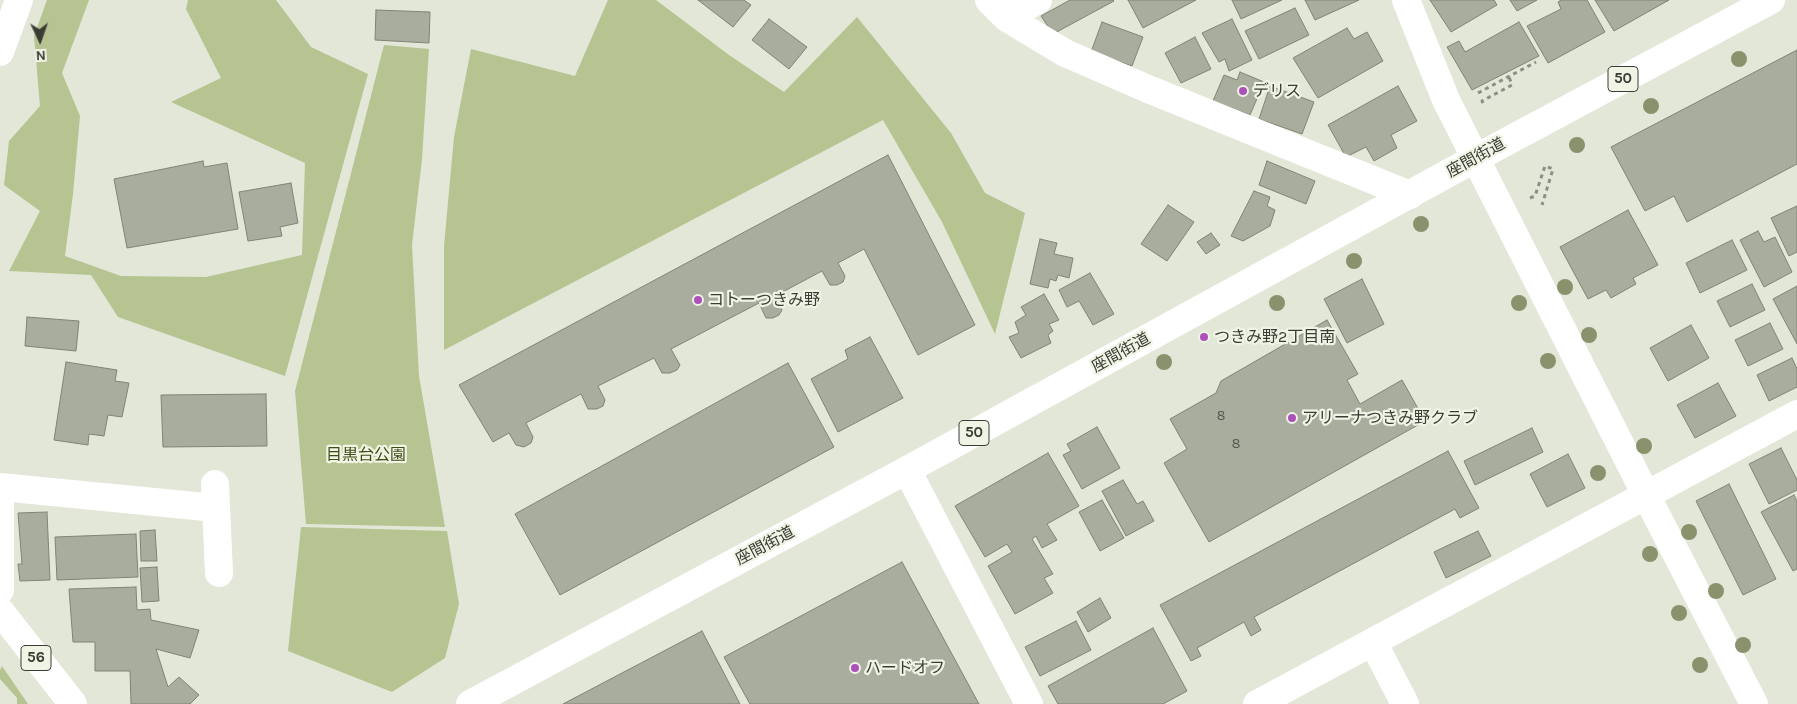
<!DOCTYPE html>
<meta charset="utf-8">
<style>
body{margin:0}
#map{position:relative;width:1797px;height:704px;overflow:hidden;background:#e2e7d7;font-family:Karla,sans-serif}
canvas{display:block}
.north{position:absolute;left:15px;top:15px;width:50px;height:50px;-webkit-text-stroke:4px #eff4e4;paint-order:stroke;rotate:177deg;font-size:14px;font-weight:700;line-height:20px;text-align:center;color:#3a3c36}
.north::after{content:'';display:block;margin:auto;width:18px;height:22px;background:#3a3c36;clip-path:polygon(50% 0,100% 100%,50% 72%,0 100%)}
</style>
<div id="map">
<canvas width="1797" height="704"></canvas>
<div class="north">N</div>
</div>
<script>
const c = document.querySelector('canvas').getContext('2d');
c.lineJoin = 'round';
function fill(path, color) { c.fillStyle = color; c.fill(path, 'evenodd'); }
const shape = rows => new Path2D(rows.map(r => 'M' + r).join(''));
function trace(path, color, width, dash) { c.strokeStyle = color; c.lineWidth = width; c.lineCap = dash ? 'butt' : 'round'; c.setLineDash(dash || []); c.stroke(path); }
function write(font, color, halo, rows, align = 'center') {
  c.font = font + ' Karla,"Noto Sans JP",sans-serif'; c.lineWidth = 4.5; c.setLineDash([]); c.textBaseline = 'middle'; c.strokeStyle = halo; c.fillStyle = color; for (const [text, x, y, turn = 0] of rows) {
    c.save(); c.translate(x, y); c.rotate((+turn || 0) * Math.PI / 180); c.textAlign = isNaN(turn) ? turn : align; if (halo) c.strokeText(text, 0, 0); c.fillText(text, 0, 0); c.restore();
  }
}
const green = shape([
 [47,0,89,0,62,73,80,116,73,194,65,256,121,276,206,277,302,255,305,163,171,102,221,78,186,9,188,0,276,0,311,47,368,74,285,376,118,317,91,275,9,271,40,211,4,185,9,141,40,106,34,36],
 [608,0,656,0,729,55,784,92,857,17,951,133,985,193,1025,213,995,334,942,222,883,120,444,350,444,246,454,137,471,49,575,76],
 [384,45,429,49,422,159,412,245,419,376,445,527,306,524,295,391],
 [301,527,447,531,459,604,445,658,392,692,288,651],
 [2,666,28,704,17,704,17,698,0,679,0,670]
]);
const building = shape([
 [698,0,744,0,751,5,733,27,698,0],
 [1070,0,1113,0,1114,1,1053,34,1041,16,1070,0],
 [1128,0,1196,0,1143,28,1128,0],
 [1232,0,1282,0,1241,19,1232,0],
 [1305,0,1359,0,1315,20,1305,0],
 [1430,0,1494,0,1497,5,1451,32,1430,0],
 [1510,0,1537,0,1517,11,1510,0],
 [1561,0,1587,0,1605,32,1548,63,1527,26,1561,9,1558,2,1561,0],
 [1595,0,1669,0,1614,31,1595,0],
 [1295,8,1309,35,1259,59,1245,31,1295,8],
 [376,10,430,12,429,43,375,40,376,10],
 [769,19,807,47,789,69,752,40,769,19],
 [1232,19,1252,60,1229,71,1225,59,1219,62,1202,33,1232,19],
 [1102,22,1143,37,1132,66,1091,52,1102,22],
 [1519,22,1539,56,1472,90,1447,47,1459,41,1465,52,1519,22],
 [1347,28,1354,39,1367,32,1383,61,1318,98,1293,58,1347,28],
 [1195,37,1211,69,1181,83,1165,53,1195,37],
 [1797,50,1797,164,1687,222,1674,196,1645,211,1611,147,1797,50],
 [1240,72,1264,82,1250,115,1213,101,1224,75,1237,80,1240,72],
 [1270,86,1314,102,1302,134,1259,119,1270,86],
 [1398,86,1417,121,1391,135,1397,148,1374,161,1366,147,1346,157,1328,125,1398,86],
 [888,155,975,325,918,355,864,249,838,263,845,276,843,282,837,285,830,285,822,271,775,296,782,310,779,315,773,318,766,318,759,303,671,349,680,365,677,370,670,373,662,373,654,358,598,386,605,400,603,406,597,409,588,409,581,394,526,423,533,437,531,443,524,447,516,445,509,433,493,442,459,385,888,155],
 [203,161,204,167,227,163,238,229,127,248,114,179,203,161],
 [1267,161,1315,181,1306,204,1259,185,1267,161],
 [291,183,298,223,280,227,282,236,248,241,239,192,291,183],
 [1254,191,1270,197,1267,206,1275,210,1270,226,1243,241,1231,236,1254,191],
 [1168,205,1194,222,1167,261,1141,244,1168,205],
 [1797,206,1797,252,1789,256,1771,218,1797,206],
 [1628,210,1658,265,1633,278,1636,284,1611,298,1606,290,1588,299,1560,247,1628,210],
 [1758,231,1764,242,1775,237,1792,272,1764,287,1740,240,1758,231],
 [1211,233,1220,245,1206,254,1197,242,1211,233],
 [1040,239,1057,243,1054,254,1073,258,1069,278,1058,275,1056,281,1050,279,1048,288,1030,284,1040,239],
 [1732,240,1747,270,1700,293,1686,263,1732,240],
 [1090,273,1114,314,1093,325,1079,301,1067,307,1059,290,1090,273],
 [1362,279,1384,324,1347,343,1324,299,1362,279],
 [1752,284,1765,310,1730,327,1717,301,1752,284],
 [1797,286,1797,344,1773,299,1797,286],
 [1044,294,1059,320,1049,324,1053,331,1048,335,1051,343,1021,358,1009,337,1019,333,1015,322,1026,315,1021,307,1044,294],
 [27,317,79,321,76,351,25,346,27,317],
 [1327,320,1358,374,1347,380,1360,404,1402,380,1425,421,1209,542,1164,463,1187,449,1170,419,1216,393,1221,381,1327,320],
 [1770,323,1783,349,1748,366,1735,340,1770,323],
 [1691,325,1709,358,1668,381,1650,348,1691,325],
 [870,337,903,398,838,432,811,379,848,359,845,350,870,337],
 [1792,358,1797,369,1797,387,1769,401,1757,375,1792,358],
 [66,362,117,370,115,381,129,383,122,417,108,415,104,436,89,434,88,445,54,440,66,362],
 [788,363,834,447,560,595,515,514,788,363],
 [1718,383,1736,416,1695,438,1677,405,1718,383],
 [266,394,267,446,163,447,161,395,266,394],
 [1097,427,1120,468,1082,489,1063,455,1071,451,1067,444,1097,427],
 [1532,428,1543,452,1475,485,1464,461,1532,428],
 [1781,448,1797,480,1797,490,1769,504,1749,464,1781,448],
 [1448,451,1479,508,1460,518,1455,509,1254,617,1261,630,1251,636,1244,622,1197,648,1201,656,1191,661,1160,605,1448,451],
 [1048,453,1079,506,1047,524,1057,540,1042,548,1036,536,1032,539,1053,574,1044,578,1053,593,1015,614,988,566,1012,552,1007,544,985,557,955,506,1048,453],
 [1568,454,1585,488,1547,507,1530,474,1568,454],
 [1123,480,1137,504,1143,501,1154,521,1126,536,1102,491,1123,480],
 [1729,484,1776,579,1743,595,1696,501,1729,484],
 [1794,495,1797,501,1797,569,1793,571,1761,512,1794,495],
 [1102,500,1124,538,1100,551,1079,512,1102,500],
 [47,512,50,580,20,581,18,564,22,564,18,513,47,512],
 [155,530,157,561,141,561,140,531,155,530],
 [1478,531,1491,556,1446,578,1434,552,1478,531],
 [136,534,138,577,57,580,55,537,136,534],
 [902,562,979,704,750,704,724,657,902,562],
 [157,567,159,601,142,602,140,568,157,567],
 [136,587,137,610,150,609,151,620,199,630,190,658,156,649,168,687,179,677,199,695,190,704,131,704,130,671,95,671,95,642,73,642,69,589,136,587],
 [1100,598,1111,618,1088,632,1077,612,1100,598],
 [1076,621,1091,650,1040,676,1025,647,1076,621],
 [1153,628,1187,691,1163,704,1058,704,1048,686,1153,628],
 [702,631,740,704,563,704,702,631]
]);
const path = shape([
 [1478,93,1536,62],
 [1483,103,1482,101,1512,85,1509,77],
 [1530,198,1535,196,1545,166,1553,169,1542,205]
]);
const street = shape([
 [989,0,1007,18,1065,53,1148,89,1410,195],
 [1007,18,1038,0],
 [907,470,1029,704],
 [215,484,219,573],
 [0,487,216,508],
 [1373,642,1405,704],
 [1257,704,1797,414]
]);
const secondary = shape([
 [1406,0,1446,100,1646,495,1754,704],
 [0,52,19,0],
 [0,503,0,590]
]);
const primary = shape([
 [0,611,73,704],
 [470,704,907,470,1476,158,1771,0]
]);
const trees = [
 [1739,59],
 [1651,106],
 [1577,145],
 [1421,224],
 [1354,261],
 [1565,287],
 [1277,303],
 [1519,303],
 [1589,335],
 [1548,361],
 [1164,362],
 [1644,446],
 [1598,473],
 [1689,532],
 [1650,554],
 [1716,591],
 [1679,613],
 [1743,645],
 [1700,665]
];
const markers = [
 [1243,91,5,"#ae50b9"],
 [698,300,5,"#ae50b9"],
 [1204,337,5,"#ae50b9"],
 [1292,418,5,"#ae50b9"],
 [855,668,5,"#ae50b9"]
];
const numberNames = [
 ["8",1221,416],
 ["8",1236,444]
];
const shields = [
 [1623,79,30],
 [974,433,30],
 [36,658,30]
];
const shieldNames = [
 ["50",1623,79],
 ["50",974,433],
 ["56",36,658]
];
const poiNames = [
 ["デリス",1253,91],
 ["コトーつきみ野",708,300],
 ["つきみ野2丁目南",1214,337],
 ["アリーナつきみ野クラブ",1302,418],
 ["ハードオフ",865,668]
];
const streetNames = [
 ["座間街道",1476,158,-29],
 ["座間街道",1121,353,-29],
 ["座間街道",765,546,-28]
];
const parkNames = [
 ["目黒台公園",366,455]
];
fill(green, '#b5c490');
fill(building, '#a8ad9d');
trace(building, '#7f8475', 1);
trace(path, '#8c8f85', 3, [4, 4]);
trace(street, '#fff', 28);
trace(secondary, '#fff', 28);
trace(primary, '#fff', 28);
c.fillStyle = '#89926d';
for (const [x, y] of trees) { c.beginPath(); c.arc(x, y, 8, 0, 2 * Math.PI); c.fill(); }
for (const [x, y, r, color] of markers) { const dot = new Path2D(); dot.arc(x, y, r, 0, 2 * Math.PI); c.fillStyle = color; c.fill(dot); trace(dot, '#eff4e4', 2); }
write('14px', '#565850', null, numberNames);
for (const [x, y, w] of shields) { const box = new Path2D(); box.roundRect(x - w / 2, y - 12.5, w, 25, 4); c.fillStyle = '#eff4e4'; c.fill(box); trace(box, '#3a3c36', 1); }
write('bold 15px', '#3a3c36', null, shieldNames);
write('16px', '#3a3c36', '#eff4e4', poiNames, 'left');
write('16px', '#3a3c36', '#eff4e4', streetNames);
write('16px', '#404c16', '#eff4e4', parkNames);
</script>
